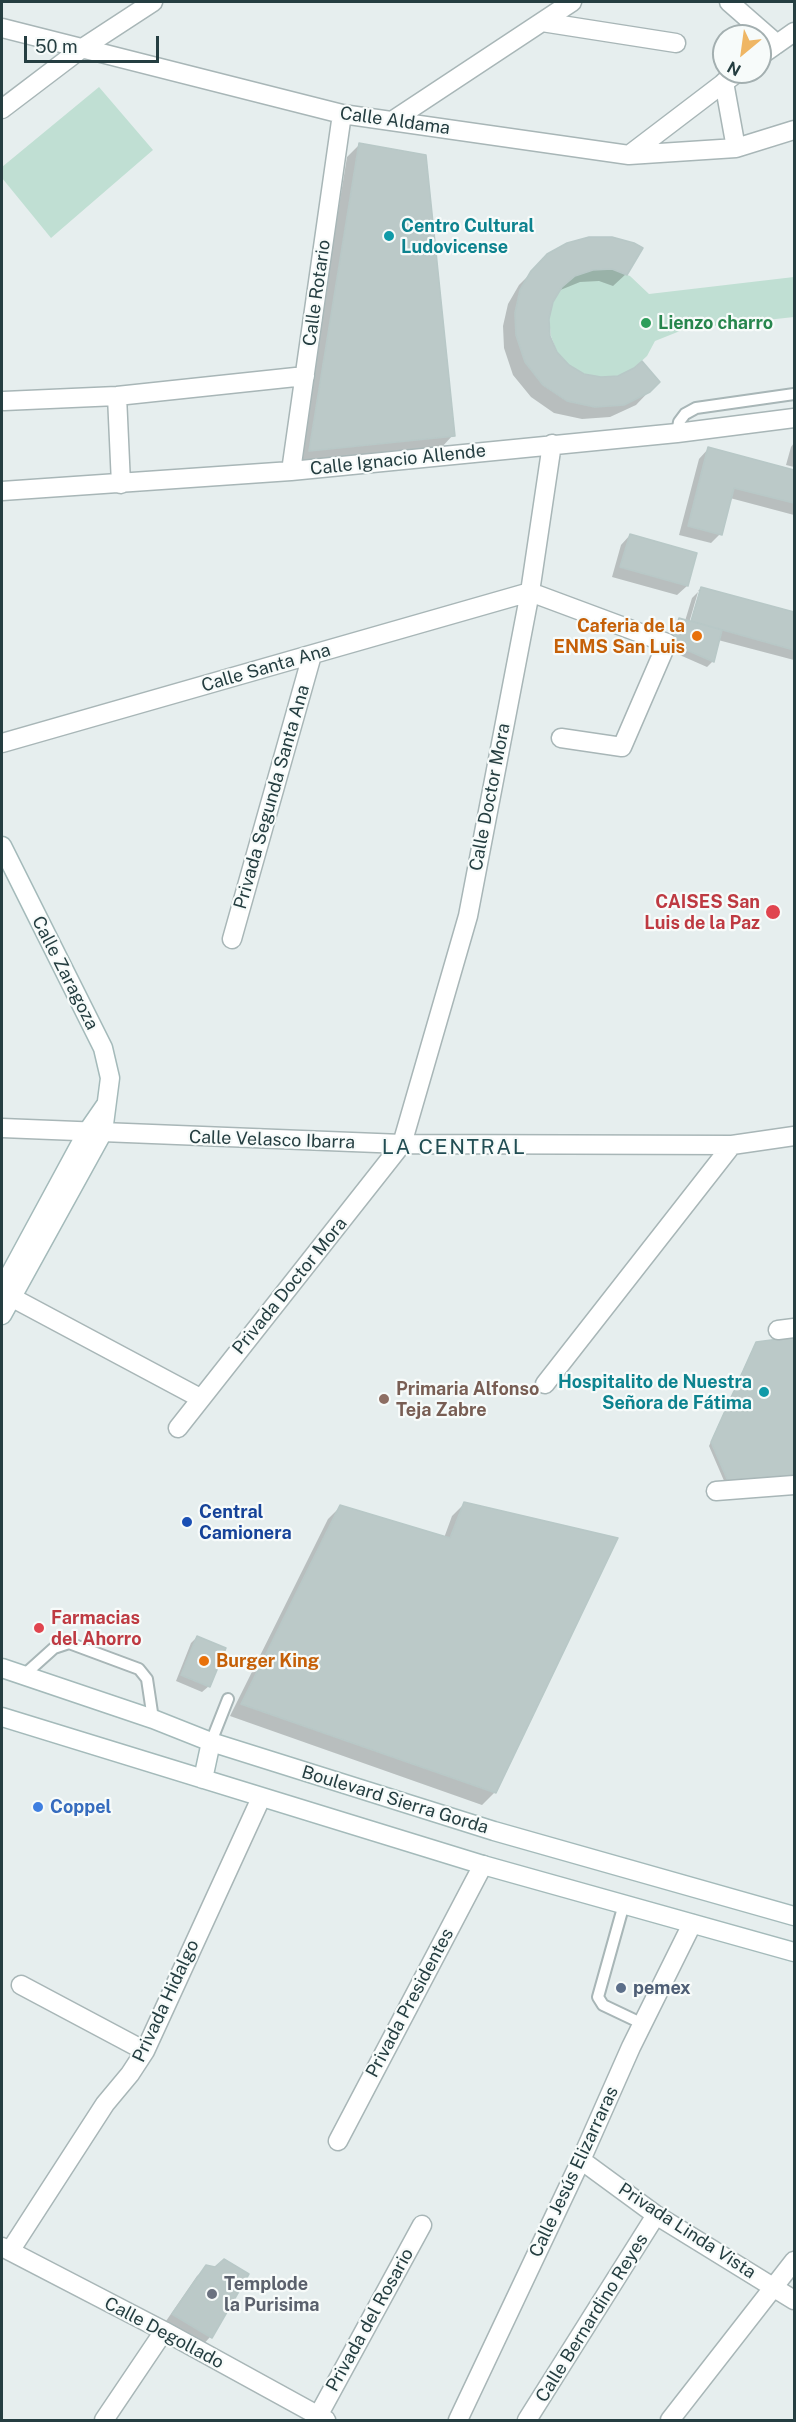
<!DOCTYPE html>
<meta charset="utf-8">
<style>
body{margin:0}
#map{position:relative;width:796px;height:2422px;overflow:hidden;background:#e6eeee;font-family:"Public Sans",sans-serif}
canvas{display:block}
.frame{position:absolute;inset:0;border:3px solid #253e41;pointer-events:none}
.north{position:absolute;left:712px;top:24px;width:60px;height:60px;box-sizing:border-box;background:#f7fbfa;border:2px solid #a3afb0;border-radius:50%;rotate:209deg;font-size:16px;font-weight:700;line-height:24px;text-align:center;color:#253e41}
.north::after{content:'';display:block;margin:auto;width:21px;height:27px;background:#efb664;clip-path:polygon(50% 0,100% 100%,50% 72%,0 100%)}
.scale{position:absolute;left:24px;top:36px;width:135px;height:27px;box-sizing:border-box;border:3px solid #253e41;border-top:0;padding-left:8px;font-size:18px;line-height:21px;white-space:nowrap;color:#253e41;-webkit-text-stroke:4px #f7fbfa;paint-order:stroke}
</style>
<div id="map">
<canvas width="796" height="2422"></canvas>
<div class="frame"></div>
<div class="north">N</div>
<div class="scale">50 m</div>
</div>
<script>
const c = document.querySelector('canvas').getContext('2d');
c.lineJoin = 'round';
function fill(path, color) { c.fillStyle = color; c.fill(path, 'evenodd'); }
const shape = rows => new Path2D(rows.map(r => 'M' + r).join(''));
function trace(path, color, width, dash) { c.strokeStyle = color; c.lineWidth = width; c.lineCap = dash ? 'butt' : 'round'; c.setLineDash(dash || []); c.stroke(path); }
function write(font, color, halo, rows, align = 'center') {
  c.font = font + ' "Public Sans",sans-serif'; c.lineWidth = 4.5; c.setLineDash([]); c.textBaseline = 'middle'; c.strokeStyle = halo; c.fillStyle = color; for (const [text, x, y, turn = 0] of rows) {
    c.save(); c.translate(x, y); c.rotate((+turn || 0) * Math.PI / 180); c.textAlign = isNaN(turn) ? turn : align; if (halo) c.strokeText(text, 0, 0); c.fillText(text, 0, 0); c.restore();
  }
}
const green = shape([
 [99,87,153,150,51,238,2,178,2,167],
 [612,269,630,276,649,294,794,277,794,317,685,329,655,341,647,356,634,368,618,376,601,377,584,374,569,365,557,352,551,336,549,319,553,302,562,287,575,276,593,270]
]);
const shadow = shape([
 [360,144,453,435,441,448,297,463,347,157],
 [568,244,626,274,613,286,599,281,580,282,558,291,551,301,548,319,549,337,556,353,568,366,584,375,601,379,619,377,635,370,658,382,636,405,610,417,582,419,554,413,531,397,513,375,504,348,503,326,508,304,519,285,548,256],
 [794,443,794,467,786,465,791,447],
 [708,449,794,472,794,515,730,498,720,534,711,543,679,535,699,459],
 [630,535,687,586,677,595,612,577,621,545],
 [701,588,794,614,794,660,718,640,713,661,707,667,666,649,673,626,679,620,685,621,692,598,698,592,689,623,692,623,701,592,698,591],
 [794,1338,794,1478,725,1483,709,1446,754,1346,757,1343],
 [465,1503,495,1792,482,1805,230,1716,328,1519,341,1506,444,1538,452,1516],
 [197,1637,209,1686,202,1692,176,1681,191,1643],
 [207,2267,247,2274,210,2337,201,2347,164,2324,197,2276]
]);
const building = shape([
 [359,143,426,155,455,436,309,451,359,143],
 [589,237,612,237,634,243,643,248,627,275,612,269,593,270,575,276,562,287,553,302,549,319,550,336,557,352,569,365,584,374,601,377,618,376,634,368,642,361,660,382,650,392,624,405,595,407,567,401,543,385,525,362,516,335,515,313,520,290,531,271,547,254,567,243,589,237],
 [708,447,794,470,794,503,734,488,722,535,688,526,708,447],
 [630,534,697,553,688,586,620,567,630,534],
 [701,587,794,612,794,650,691,621,701,587],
 [679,618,722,630,714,662,671,643,679,618],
 [794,1337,794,1476,728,1481,711,1442,756,1342,794,1337],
 [464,1502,618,1538,496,1793,241,1704,340,1505,450,1538,464,1502],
 [197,1636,226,1648,210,1687,181,1675,197,1636],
 [224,2259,249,2274,212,2338,172,2314,206,2265,215,2267,224,2259]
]);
const lane = shape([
 [677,433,679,422,685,414,696,408,794,394],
 [24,1675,54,1648,69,1643,139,1669,147,1679,153,1719],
 [211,1742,228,1699],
 [624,1904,598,1997,603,2005,643,2024]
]);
const street = shape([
 [729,2,777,44],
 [542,22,676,43],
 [2,28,342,114,629,155,736,148,794,130],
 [760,56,794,32],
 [724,82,736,148],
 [2,109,81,49,153,2],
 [392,121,572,2],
 [629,155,738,72],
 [117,396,121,484],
 [4,401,117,396,305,376],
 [291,471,342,114],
 [2,491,291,471,677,433,794,418],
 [2,743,530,592,667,643,622,747,561,738],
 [232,939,312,655],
 [2,1128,402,1144,732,1145,794,1136],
 [11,1297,200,1398],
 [778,1330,794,1328],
 [545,1384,732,1145],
 [178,1428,402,1144,468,916,530,592,552,444],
 [716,1491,794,1485],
 [21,1985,145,2051],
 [338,2141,483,1865],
 [581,2160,656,2215,794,2300],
 [2,2247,164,2331,326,2420],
 [10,2251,105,2104,130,2074,145,2051,261,1798],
 [318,2416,422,2225],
 [104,2420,164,2331],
 [458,2420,581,2160,631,2047,692,1924],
 [527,2420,656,2215],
 [670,2420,794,2261]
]);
const secondary = shape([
 [2,846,103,1048,110,1078,103,1132,2,1315],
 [2,1289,87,1132,105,1106],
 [2,1668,153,1719,211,1742,494,1831,794,1916],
 [2,1717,483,1865,794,1952],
 [203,1779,211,1742]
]);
const markers = [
 [389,236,6,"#0f9aa8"],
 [646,323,6,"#2e9e5b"],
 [697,636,6,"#e8710a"],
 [773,912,8,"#e0444e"],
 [764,1392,6,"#0f9aa8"],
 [384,1399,6,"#8d6e63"],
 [187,1522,6,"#1a4fb4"],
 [39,1628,6,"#e0444e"],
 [204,1661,6,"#e8710a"],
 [38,1807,6,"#3f7fe0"],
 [621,1988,6,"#5c6f8a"],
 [212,2294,6,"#6b7280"]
];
const streetNames = [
 ["Calle Aldama",395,121,8],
 ["Calle Rotario",317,293,-82],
 ["Calle Ignacio Allende",398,460,-6],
 ["Calle Santa Ana",266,668,-16],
 ["Privada Segunda Santa Ana",272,797,-74],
 ["Calle Doctor Mora",490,797,-79],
 ["Calle Zaragoza",65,973,63],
 ["Calle Velasco Ibarra",272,1140,2],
 ["Privada Doctor Mora",290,1286,-51],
 ["Boulevard Sierra Gorda",395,1800,17],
 ["Privada Hidalgo",166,2001,-65],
 ["Privada Presidentes",410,2003,-62],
 ["Calle Jesús Elizarraras",574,2172,-65],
 ["Privada Linda Vista",687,2231,33],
 ["Calle Bernardino Reyes",592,2318,-58],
 ["Privada del Rosario",370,2320,-61],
 ["Calle Degollado",164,2333,28]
];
const cultureNames = [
 ["Centro Cultural",401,226],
 ["Ludovicense",401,247],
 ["Hospitalito de Nuestra",752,1382,"right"],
 ["Señora de Fátima",752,1403,"right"]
];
const leisureNames = [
 ["Lienzo charro",658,323]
];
const foodNames = [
 ["Caferia de la",685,626],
 ["ENMS San Luis",685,647],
 ["Burger King",216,1661,"left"]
];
const healthNames = [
 ["CAISES San",760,902],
 ["Luis de la Paz",760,923],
 ["Farmacias",51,1618,"left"],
 ["del Ahorro",51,1639,"left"]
];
const educationNames = [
 ["Primaria Alfonso",396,1389],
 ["Teja Zabre",396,1410]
];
const transitNames = [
 ["Central",199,1512],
 ["Camionera",199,1533]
];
const shopNames = [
 ["Coppel",50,1807]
];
const serviceNames = [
 ["pemex",633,1988]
];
const worshipNames = [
 ["Templode",224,2284],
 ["la Purisima",224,2305]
];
const quarterNames = [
 ["LA CENTRAL",454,1148]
];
fill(green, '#c0dfd3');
fill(shadow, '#0003');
fill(building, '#bbc9c8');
trace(building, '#b8c8c7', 1.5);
trace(lane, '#a8b6b7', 14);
trace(street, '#a8b6b7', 21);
trace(secondary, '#a4baba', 21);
trace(lane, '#fff', 10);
trace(street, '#fff', 18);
trace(secondary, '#fff', 18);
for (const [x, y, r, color] of markers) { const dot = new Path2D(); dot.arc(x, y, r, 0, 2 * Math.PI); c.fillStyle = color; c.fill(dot); trace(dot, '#f7fbfa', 2); }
write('18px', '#253e41', '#f7fbfa', streetNames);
write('bold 18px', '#0d838f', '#f7fbfa', cultureNames, 'left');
write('bold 18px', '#27864d', '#f7fbfa', leisureNames, 'left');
write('bold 18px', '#c56008', '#f7fbfa', foodNames, 'right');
write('bold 18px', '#be3a42', '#f7fbfa', healthNames, 'right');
write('bold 18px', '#785e54', '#f7fbfa', educationNames, 'left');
write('bold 18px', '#164399', '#f7fbfa', transitNames, 'left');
write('bold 18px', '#366cbe', '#f7fbfa', shopNames, 'left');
write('bold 18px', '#4e5e75', '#f7fbfa', serviceNames, 'left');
write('bold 18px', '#5b616d', '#f7fbfa', worshipNames, 'left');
c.letterSpacing = '1.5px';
write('21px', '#214d53', '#f7fbfa', quarterNames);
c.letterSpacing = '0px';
</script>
